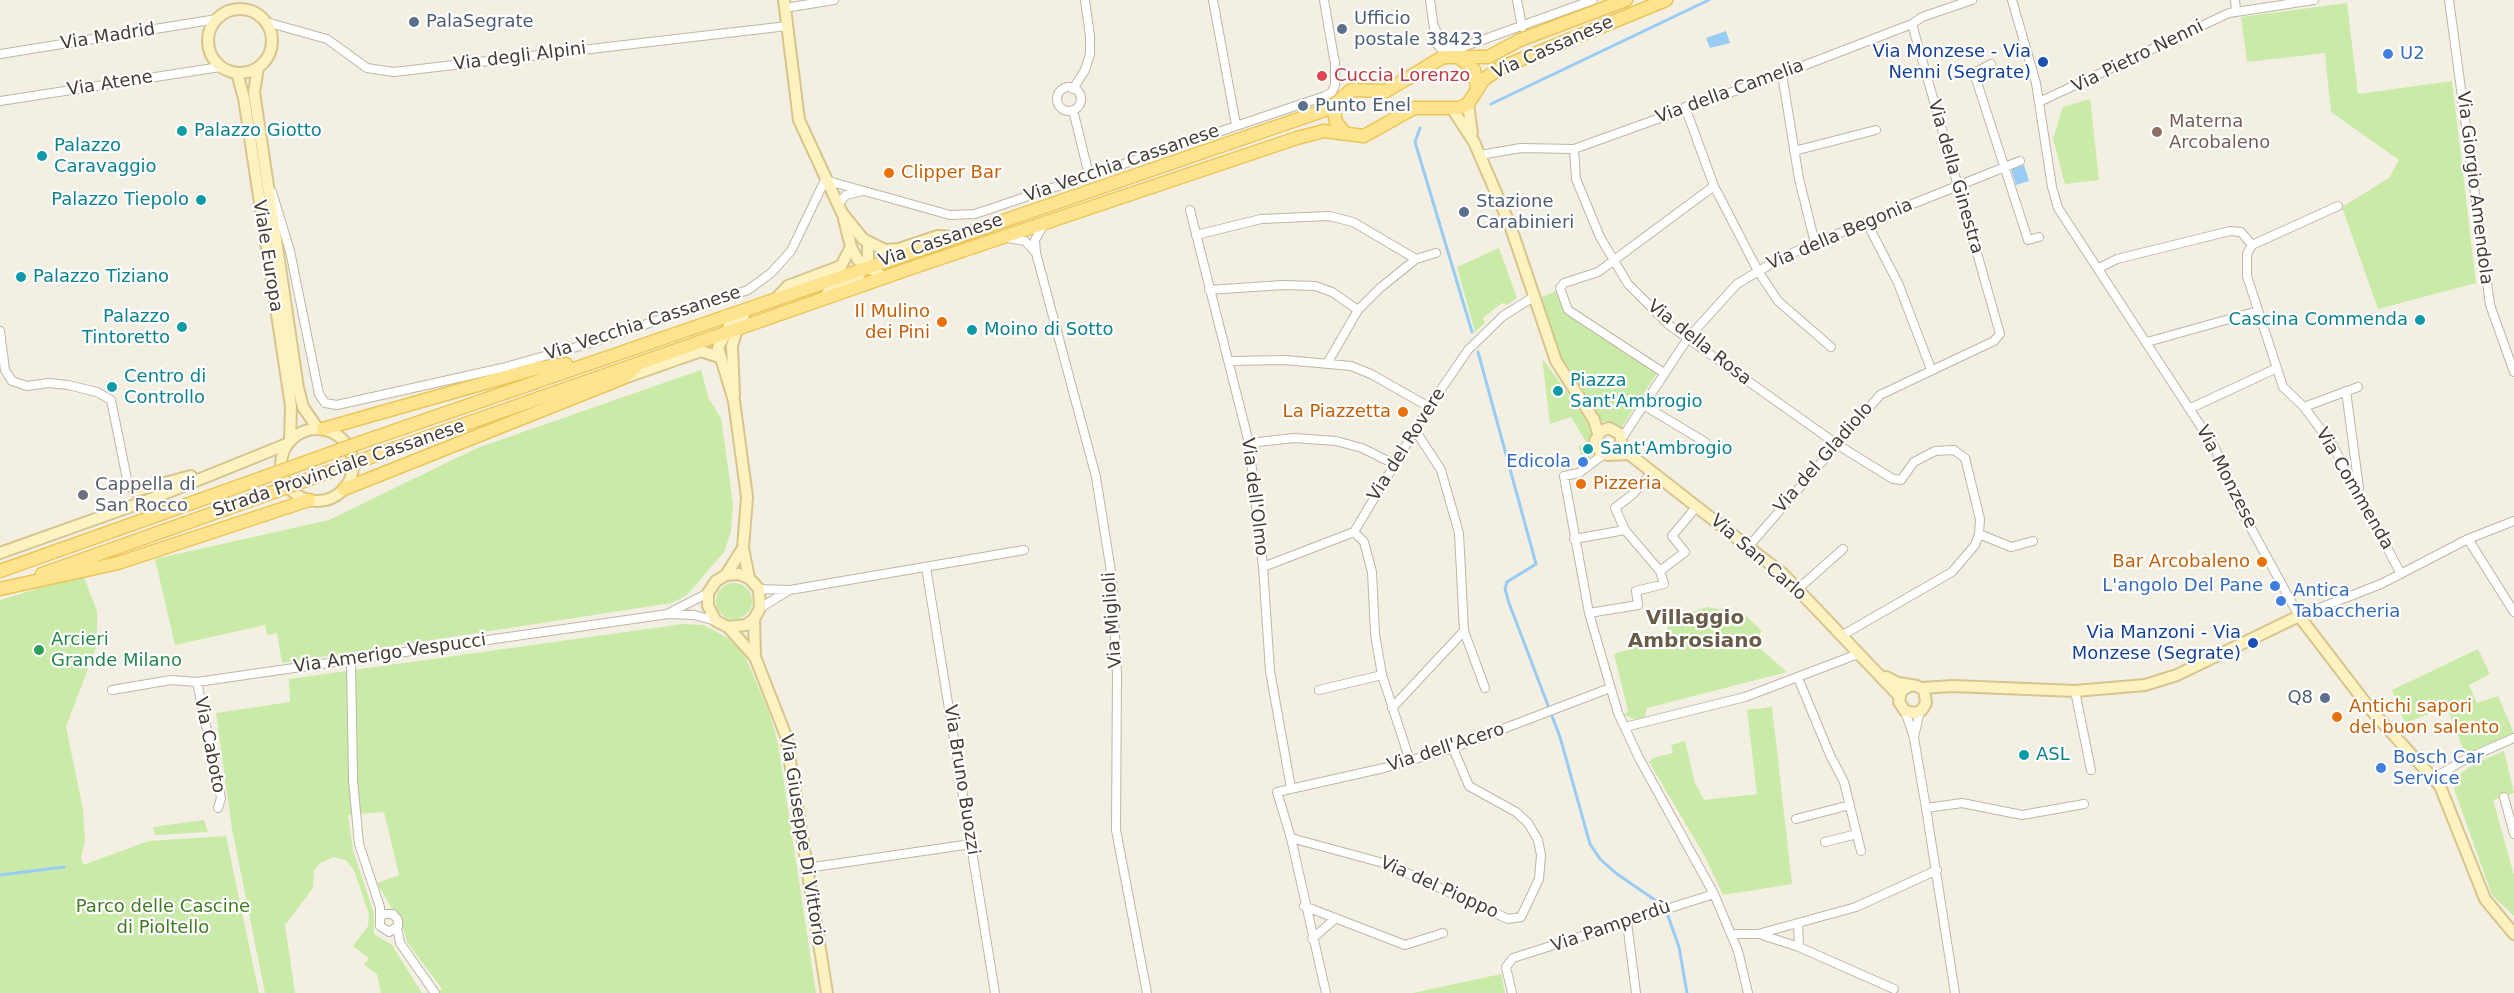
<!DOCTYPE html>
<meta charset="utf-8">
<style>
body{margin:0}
canvas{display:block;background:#f3efe3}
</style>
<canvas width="2514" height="993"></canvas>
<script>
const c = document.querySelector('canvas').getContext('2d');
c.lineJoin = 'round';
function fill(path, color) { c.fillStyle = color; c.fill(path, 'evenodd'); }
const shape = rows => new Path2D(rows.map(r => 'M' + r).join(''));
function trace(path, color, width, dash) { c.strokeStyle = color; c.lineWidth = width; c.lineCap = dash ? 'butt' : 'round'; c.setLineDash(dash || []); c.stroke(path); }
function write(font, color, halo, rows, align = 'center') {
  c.font = font + ' "DejaVu Sans",sans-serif'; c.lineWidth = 4.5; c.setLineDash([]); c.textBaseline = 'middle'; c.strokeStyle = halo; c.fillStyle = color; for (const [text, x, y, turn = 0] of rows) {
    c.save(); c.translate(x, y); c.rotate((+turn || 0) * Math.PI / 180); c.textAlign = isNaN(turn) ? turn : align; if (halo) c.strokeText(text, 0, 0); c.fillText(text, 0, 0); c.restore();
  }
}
const green = shape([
 [2347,3,2358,94,2452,81,2476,283,2378,309,2342,207,2389,178,2399,160,2331,112,2325,53,2247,62,2241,17],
 [2090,99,2099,180,2065,184,2053,139,2063,107],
 [1499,248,1517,298,1507,305,1502,303,1483,318,1485,323,1475,332,1457,267],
 [1556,291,1563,308,1570,316,1657,373,1622,427,1610,421,1602,421,1559,358,1542,297],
 [1542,358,1595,431,1591,440,1593,455,1580,464,1576,459,1582,456,1578,447,1586,442,1571,417,1550,424],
 [701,370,709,399,721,418,733,504,731,532,724,552,687,595,672,603,282,663,277,633,267,635,265,625,175,645,155,559,329,520,477,448],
 [83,575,97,611,97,645,66,727,83,809,85,841,81,857,83,865,149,841,226,836,259,993,0,993,0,600],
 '716 601a18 18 0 1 1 36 0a18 18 0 1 1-36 0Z',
 [1708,607,1744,614,1762,631,1753,642,1787,672,1647,708,1645,717,1635,719,1623,715,1628,711,1614,654,1670,638,1665,620],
 [683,624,704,625,731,640,746,658,770,715,778,743,816,993,438,993,442,989,407,942,403,928,377,883,399,875,384,812,348,815,353,850,374,914,374,934,392,945,422,993,381,993,377,974,364,965,369,958,353,946,368,926,369,914,354,870,346,860,333,857,319,864,314,870,313,888,285,925,295,993,265,993,232,829,216,713,290,702,289,679],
 [2478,649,2490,674,2469,685,2477,703,2498,696,2514,733,2465,754,2447,707,2405,723,2392,690],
 [1772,707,1792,884,1723,895,1704,855,1649,762,1653,758,1673,753,1671,745,1685,741,1695,783,1704,800,1757,794,1747,710],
 [2504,751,2514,793,2493,800,2514,875,2514,916,2492,895,2454,789,2461,773,2476,763],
 [204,820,208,832,155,835,153,827],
 [1501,974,1505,993,1413,993]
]);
const water = shape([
 [1726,31,1730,43,1710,48,1706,38],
 [2024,165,2029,181,2016,185,2011,169]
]);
const stream = shape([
 [1491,104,1709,0],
 [1420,128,1415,142,1472,332],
 [1478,352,1536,564,1507,582,1505,589,1509,603,1560,737,1590,844,1600,859,1617,874,1655,900,1667,913,1679,947,1687,993],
 [0,875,64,867]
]);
const street = shape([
 [1213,0,1236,125],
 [1324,0,1335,64],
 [1430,0,1436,43,1448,56],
 [1517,0,1522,27],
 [2012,0,2036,83,2052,187,2058,208,2215,448,2240,508,2299,616,2381,584,2468,539,2514,521],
 [2235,0,2236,11],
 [2449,0,2490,305,2514,372],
 [785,8,834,0],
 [266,22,327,39,367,68,394,72,787,26],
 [1434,26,1441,43,1448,48,1460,48,1593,0],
 [0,54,217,19],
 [1991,64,1974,73,2028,240,2039,237],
 [1782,74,1799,179,1815,243],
 '1057 99a12 12 0 1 1 24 0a12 12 0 1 1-24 0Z',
 [1073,89,1085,70,1090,54,1090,36,1085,0],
 [0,101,220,67],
 [2039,102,2229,13,2314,0],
 [1685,107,1714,186,1758,271,1778,301,1831,347],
 [1073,110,1089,175],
 [1574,149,1576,179,1600,237,1628,284,1669,325,1838,445,1893,479,1901,480,1914,462,1935,451,1954,450,1965,458,1980,519,1979,534,1975,545,1952,572,1841,636],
 [1794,151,1876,130],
 [1480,155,1521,148,1574,149,1782,74,1912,24,1922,17,1972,0],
 [272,192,290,251,319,394,325,403,337,405,502,368,587,344,748,290,771,273,791,251,825,180,950,215,975,214,1325,96,1332,92,1335,85,1335,61],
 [838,204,846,195,863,191],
 [2338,206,2252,245,2247,254,2247,276,2283,387,2304,407,2333,446,2401,574],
 [1190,210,1249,443,1263,567,1270,671,1291,788],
 [1867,223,1898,283,1931,369],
 [1044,224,1035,240,1036,253,1096,477,1112,578,1117,674,1116,830,1147,993],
 [1196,235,1261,219,1329,216,1353,222,1416,259],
 [1008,238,1025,241,1035,252],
 [2099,268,2117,259,2230,231,2241,232,2252,245],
 [1209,290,1283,285,1315,286,1332,292,1358,310],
 [0,331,5,370,12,381,27,386,49,383,68,385,97,392,111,400,128,484,135,491],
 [2147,342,2258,311],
 [1229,361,1285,360,1351,366,1371,374,1429,407],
 [1328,362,1358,310,1380,288,1416,259,1436,253],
 [1664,373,1568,310,1560,288,1564,283,1598,272,1714,186],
 [2346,391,2359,488],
 [1645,406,1705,442],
 [2304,407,2358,387],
 [2191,408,2277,368],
 [1622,438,1688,338,1737,284,1779,259,1815,243,2020,161],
 [1249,443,1294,438,1336,441,1362,448,1394,464],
 [1604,454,1579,473,1564,476,1589,613,1618,713,1639,758,1714,894,1738,951,1748,993],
 [1625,530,1615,508,1633,494,1652,472],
 [1354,532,1364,542,1372,572,1375,634,1382,675,1410,761],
 [1979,534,2011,547,2033,541],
 [1574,539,1625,530,1660,571,1685,552,1672,536,1697,506],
 [2468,539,2514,612],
 [1749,546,1880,395,1994,341,2000,334,1912,24],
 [926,567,995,993],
 [1263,567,1354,532,1429,407,1468,350,1503,316,1535,296],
 [759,589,790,590,1024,550],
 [1798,589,1843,549],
 [760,608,788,591],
 [669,613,708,593],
 [1589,613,1638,605,1636,591,1664,584,1660,571],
 [1464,631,1485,688],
 [351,660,353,780,359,844,380,907,380,926,389,932,398,926,398,920,393,914,384,914,380,918],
 [1798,678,1830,755,1844,782,1861,851],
 [197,682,221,798,218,808],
 [112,690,171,680,197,682,668,614,694,615,716,621],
 [1319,690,1382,675],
 [2075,691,2091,770],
 [1392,708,1464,631,1459,533,1441,470,1415,430],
 [1905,711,1914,738,1926,808,1955,993],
 [1625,727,1745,697,1858,654],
 [1914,737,1920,711],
 [2434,778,2464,760,2514,738],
 [2504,797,2514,834],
 [1926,808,1962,803,2022,815,2084,804],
 [1796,819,1850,805],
 [1291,838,1387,864,1508,919,1521,917,1539,879,1541,855,1538,840,1528,823,1516,812,1469,786,1453,748],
 [1825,842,1857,834],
 [807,868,971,844],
 [1304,906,1405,945,1443,933],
 [1627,923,1636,993],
 [1798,924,1799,947],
 [397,928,400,943,435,993],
 [1731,934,1758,934,1856,907,1937,870],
 [1759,934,1799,947,1894,989],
 [1312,939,1336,918],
 [1326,993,1291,838,1277,792,1384,768,1453,748,1610,688],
 [1512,993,1506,967,1513,958,1714,894]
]);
const secondary = shape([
 [784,0,799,120,842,213,863,239,885,250,899,249,938,236,952,237],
 '208 41a32 32 0 1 1 64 0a32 32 0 1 1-64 0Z',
 [258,68,254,92,298,388,303,407,318,429],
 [237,73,244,98,291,406,290,440],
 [1468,104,1472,133],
 [1453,110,1474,142,1510,225,1556,361,1594,420,1598,433],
 [844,219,851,247,858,260,883,277],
 [824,298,829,291,858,277,868,259,868,243],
 [774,301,788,286,841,266,851,247],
 [744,315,731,322,718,348,734,401,747,497,743,548,749,578],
 [627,377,701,351,719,357],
 [734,395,732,346,737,329],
 '281 465a36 36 0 1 1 72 0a36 36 0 1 1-72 0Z',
 [1622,445,1629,454,1783,574,1899,696],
 [1616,453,1622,445,1620,434,1609,428,1601,431,1595,441,1600,452,1608,455,1629,454],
 [135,491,191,476],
 [0,553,146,501,287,444],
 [726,575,743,548],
 [754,619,755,657,786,736,827,993],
 [728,627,746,625,754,619,760,608,759,589,749,578,739,574,726,575,716,581,708,593,708,606,716,621,728,627,755,657],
 [1886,677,1898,683,1917,686,1924,690,1926,703,1922,710,1915,713,1905,711,1899,702,1901,691,1911,685],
 [1922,688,1953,686,2075,691,2145,685,2177,675,2299,616,2371,710,2440,786,2485,899,2514,934]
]);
const primary = shape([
 [1460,58,1474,70,1477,88],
 [1345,133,1336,122,1334,111,1340,100,1351,90,1386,91,1443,57,1488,57,1520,40,1626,0],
 [323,429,534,369,566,364],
 [362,442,1325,110,1338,102],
 [368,458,917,266,1297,138,1324,131,1364,136,1414,108,1459,108,1468,104,1483,80,1500,68,1666,0],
 [344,489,623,378,635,368],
 [0,571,259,479],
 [42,574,265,495],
 [0,589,118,563,309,500]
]);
const primaryBridge = shape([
 [259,479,362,442],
 [265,495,368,458]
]);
const markers = [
 [414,22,6,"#5c6f8a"],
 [1342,29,6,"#5c6f8a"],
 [2388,54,6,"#3f7fe0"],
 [2043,62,6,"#1a4fb4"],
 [1322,76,6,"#e0444e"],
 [1303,106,6,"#5c6f8a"],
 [182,131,6,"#0f9aa8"],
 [2157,132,6,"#8d6e63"],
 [42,156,6,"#0f9aa8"],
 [889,173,6,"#e8710a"],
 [201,200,6,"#0f9aa8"],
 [1464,212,6,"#5c6f8a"],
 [21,277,6,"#0f9aa8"],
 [2420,320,6,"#0f9aa8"],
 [942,322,6,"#e8710a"],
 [182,327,6,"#0f9aa8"],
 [972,330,6,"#0f9aa8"],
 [112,387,6,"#0f9aa8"],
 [1558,391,6,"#0f9aa8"],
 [1403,412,6,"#e8710a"],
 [1588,449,6,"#0f9aa8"],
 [1583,462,6,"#3f7fe0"],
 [1581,484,6,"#e8710a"],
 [83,495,6,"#6b7280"],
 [2262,562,6,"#e8710a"],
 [2275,586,6,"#3f7fe0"],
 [2281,601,6,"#3f7fe0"],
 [2253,643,6,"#1a4fb4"],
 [39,650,6,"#2e9e5b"],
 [2325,698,6,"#5c6f8a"],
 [2337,717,6,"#e8710a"],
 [2024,755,6,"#0f9aa8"],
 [2381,768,6,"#3f7fe0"]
];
const serviceNames = [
 ["Ufficio",1354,19],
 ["postale 38423",1354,40],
 ["PalaSegrate",426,22],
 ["Punto Enel",1315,106],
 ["Stazione",1476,202],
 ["Carabinieri",1476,223],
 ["Q8",2313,698,"right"]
];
const streetNames = [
 ["Via Madrid",108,37,-9],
 ["Via Cassanese",1553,48,-24],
 ["Via degli Alpini",520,57,-7],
 ["Via Pietro Nenni",2138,57,-26],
 ["Via Atene",110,84,-9],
 ["Via della Camelia",1730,92,-20],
 ["Via Vecchia Cassanese",1122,164,-19],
 ["Via della Ginestra",1955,177,74],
 ["Via Giorgio Amendola",2474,188,83],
 ["Via della Begonia",1840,235,-23],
 ["Via Cassanese",941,241,-19],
 ["Viale Europa",267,256,81],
 ["Via Vecchia Cassanese",643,324,-18],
 ["Via della Rosa",1699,343,38],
 ["Via del Rovere",1407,445,-58],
 ["Via del Gladiolo",1824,458,-49],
 ["Strada Provinciale Cassanese",339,469,-19],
 ["Via Monzese",2226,477,63],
 ["Via Commenda",2354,489,60],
 ["Via dell'Olmo",1254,497,83],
 ["Via San Carlo",1758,558,41],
 ["Via Miglioli",1113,620,-94],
 ["Via Amerigo Vespucci",390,654,-8],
 ["Via Caboto",209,745,79],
 ["Via dell'Acero",1446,748,-18],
 ["Via Bruno Buozzi",961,780,81],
 ["Via Giuseppe Di Vittorio",802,840,81],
 ["Via del Pioppo",1439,888,24],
 ["Via Pamperdù",1611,927,-19]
];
const transitNames = [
 ["Via Monzese - Via",2031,52],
 ["Nenni (Segrate)",2031,73],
 ["Via Manzoni - Via",2241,633],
 ["Monzese (Segrate)",2241,654]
];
const shopNames = [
 ["U2",2400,54],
 ["Edicola",1571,462,"right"],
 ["L'angolo Del Pane",2263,586,"right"],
 ["Antica",2293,591],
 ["Tabaccheria",2293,612],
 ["Bosch Car",2393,758],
 ["Service",2393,779]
];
const healthNames = [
 ["Cuccia Lorenzo",1334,76]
];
const educationNames = [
 ["Materna",2169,122],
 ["Arcobaleno",2169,143]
];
const cultureNames = [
 ["Palazzo Giotto",194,131],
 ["Palazzo",54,146],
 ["Caravaggio",54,167],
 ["Palazzo Tiepolo",189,200,"right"],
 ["Palazzo Tiziano",33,277],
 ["Palazzo",170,317,"right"],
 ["Tintoretto",170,338,"right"],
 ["Cascina Commenda",2408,320,"right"],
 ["Moino di Sotto",984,330],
 ["Centro di",124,377],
 ["Controllo",124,398],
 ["Piazza",1570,381],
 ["Sant'Ambrogio",1570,402],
 ["Sant'Ambrogio",1600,449],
 ["ASL",2036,755]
];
const foodNames = [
 ["Clipper Bar",901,173],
 ["Il Mulino",930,312,"right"],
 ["dei Pini",930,333,"right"],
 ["La Piazzetta",1391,412,"right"],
 ["Pizzeria",1593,484],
 ["Bar Arcobaleno",2250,562,"right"],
 ["Antichi sapori",2349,707],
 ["del buon salento",2349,728]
];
const worshipNames = [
 ["Cappella di",95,485],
 ["San Rocco",95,506]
];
const leisureNames = [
 ["Arcieri",51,640],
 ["Grande Milano",51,661]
];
const parkNames = [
 ["Parco delle Cascine",163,907],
 ["di Pioltello",163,928]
];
const neighbourhoodNames = [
 ["Villaggio",1695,619],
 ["Ambrosiano",1695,642]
];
fill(green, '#caeba8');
fill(water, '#99ccf5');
trace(stream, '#99ccf5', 3);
trace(street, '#bfb7a5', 10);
trace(secondary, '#d6c68e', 14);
trace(primary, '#ecc557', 15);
trace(street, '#fff', 8);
trace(secondary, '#fff2c1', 10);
trace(primary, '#ffe490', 12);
trace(primaryBridge, '#ecc557', 15, []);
trace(primaryBridge, '#ffe490', 12);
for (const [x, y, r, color] of markers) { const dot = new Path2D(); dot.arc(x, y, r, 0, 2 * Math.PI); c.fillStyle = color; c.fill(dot); trace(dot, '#fff', 2); }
write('18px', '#4e5e75', '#fff', serviceNames, 'left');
write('18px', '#453e33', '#fff', streetNames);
write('18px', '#164399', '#fff', transitNames, 'right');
write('18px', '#366cbe', '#fff', shopNames, 'left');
write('18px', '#be3a42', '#fff', healthNames, 'left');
write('18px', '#785e54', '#fff', educationNames, 'left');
write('18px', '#0d838f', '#fff', cultureNames, 'left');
write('18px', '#c56008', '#fff', foodNames, 'left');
write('18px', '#5b616d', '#fff', worshipNames, 'left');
write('18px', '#27864d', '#fff', leisureNames, 'left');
write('18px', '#407a22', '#fff', parkNames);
write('bold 20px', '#695d49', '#fff', neighbourhoodNames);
</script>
